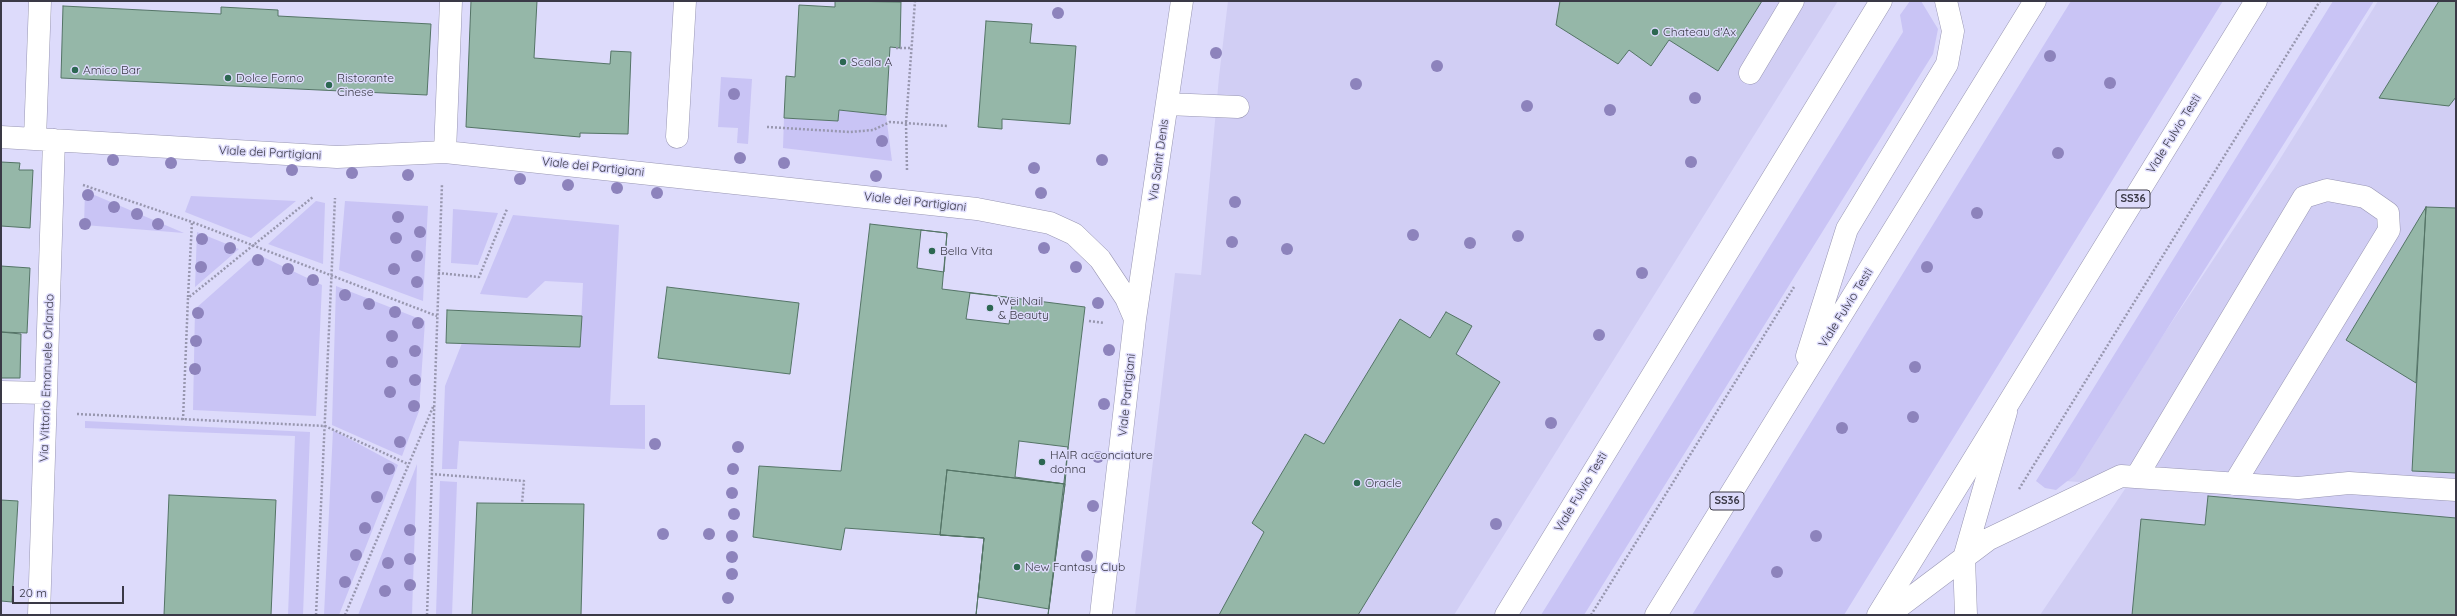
<!DOCTYPE html>
<style>
body{margin:0}
#map{position:relative;width:2457px;height:616px;overflow:hidden;background:#dddbfb;font-family:Quicksand,sans-serif}
canvas{display:block}
.frame{position:absolute;inset:0;border:2px solid #3a3946;pointer-events:none}
.scale{position:absolute;left:12px;top:586px;width:112px;height:18px;box-sizing:border-box;border:2px solid #3a3946;border-top:0;padding-left:5px;font-size:12px;line-height:14px;white-space:nowrap;color:#3a3946;-webkit-text-stroke:3px #dddbfb;paint-order:stroke}
</style>
<div id="map">
<canvas width="2457" height="616"></canvas>
<div class="frame"></div>
<div class="scale">20 m</div>
</div>
<script>
const c = document.querySelector('canvas').getContext('2d');
c.lineJoin = 'round';
function fill(path, color) { c.fillStyle = color; c.fill(path, 'evenodd'); }
const shape = rows => new Path2D(rows.map(r => 'M' + r).join(''));
function trace(path, color, width, dash) { c.strokeStyle = color; c.lineWidth = width; c.lineCap = dash ? 'butt' : 'round'; c.setLineDash(dash || []); c.stroke(path); }
function write(font, color, halo, rows, align = 'center') {
  c.font = font + ' Quicksand,sans-serif'; c.lineWidth = 3; c.setLineDash([]); c.textBaseline = 'middle'; c.strokeStyle = halo; c.fillStyle = color; for (const [text, x, y, turn = 0] of rows) {
    c.save(); c.translate(x, y); c.rotate((+turn || 0) * Math.PI / 180); c.textAlign = isNaN(turn) ? turn : align; if (halo) c.strokeText(text, 0, 0); c.fillText(text, 0, 0); c.restore();
  }
}
const built = shape([
 [1228,1,1838,1,1454,615,1135,615,1175,273,1201,275,1219,77],
 [2378,1,2456,1,2456,615,2040,615,2127,486,2066,481,2275,167]
]);
const green = shape([
 [1910,1,1921,1,1938,29,1933,54,1584,615,1541,615,1903,32,1900,15],
 [2071,1,2223,1,1844,615,1692,615],
 [2333,1,2374,1,2075,475,2056,490,2045,488,2036,481],
 [721,77,752,79,748,144,737,143,738,128,718,127],
 [839,110,886,115,892,161,783,148,784,118,838,121],
 [85,191,184,233,84,225],
 [191,196,296,201,251,238,185,212],
 [316,201,325,203,323,264,268,244],
 [345,201,428,206,423,301,339,270],
 [453,209,498,213,478,265,451,263],
 [513,215,619,225,610,405,645,405,645,449,459,441,457,469,442,469,445,386,462,343,580,347,583,283,545,281,527,298,480,294],
 [197,232,239,249,195,287],
 [257,254,322,285,316,416,193,410,195,309],
 [336,286,425,321,419,411,402,456,332,425],
 [85,421,310,432,303,615,288,615,295,436,85,428],
 [333,430,398,465,339,615,324,615],
 [417,464,412,615,358,615],
 [440,481,457,482,452,615,436,615]
]);
const building = shape([
 [471,1,537,1,534,58,610,64,611,51,631,52,628,134,580,133,580,137,466,127,471,1],
 [835,1,901,2,900,48,890,47,886,115,839,110,838,121,784,118,786,76,795,77,799,5,835,7,835,1],
 [1560,1,1762,1,1718,71,1669,40,1651,66,1629,50,1618,64,1556,25,1560,1],
 [2439,1,2456,1,2456,97,2449,106,2379,98,2439,1],
 [63,6,221,14,221,7,278,10,278,16,431,24,427,95,61,78,63,6],
 [986,21,1032,24,1030,43,1076,46,1070,124,1002,119,1002,129,978,127,986,21],
 [1,162,20,163,19,170,33,170,30,228,1,226,1,162],
 [2426,207,2416,383,2346,340,2426,207],
 [2426,207,2456,208,2456,473,2412,471,2426,207],
 [870,224,947,233,942,289,1085,307,1048,615,976,615,984,538,845,528,841,550,753,537,759,466,841,471,870,224],
 [921,230,947,233,944,272,917,268,921,230],
 [1,266,30,268,27,333,1,332,1,266],
 [667,287,799,303,790,374,658,358,667,287],
 [970,293,1013,298,1009,324,966,319,970,293],
 [447,310,582,316,580,347,446,343,447,310],
 [1446,312,1472,326,1456,354,1500,382,1358,615,1219,615,1264,532,1252,523,1305,434,1324,444,1400,319,1430,338,1446,312],
 [1,332,21,334,20,378,1,378,1,332],
 [1019,441,1068,447,1065,484,1015,477,1019,441],
 [947,470,1065,484,1048,615,976,615,984,538,940,535,947,470],
 [947,470,1065,484,1049,609,978,597,984,538,940,535,947,470],
 [169,495,276,500,271,615,164,615,169,495],
 [2208,496,2456,518,2456,615,2132,615,2141,519,2205,525,2208,496],
 [1,500,18,501,12,602,1,601,1,500],
 [477,503,584,504,581,615,472,615,477,503]
]);
const path = shape([
 [896,48,911,48],
 [767,127,850,132,873,130,890,122,948,126],
 [907,170,906,123,915,1],
 [83,185,192,222,437,316],
 [438,273,479,277,507,209],
 [188,297,192,222],
 [1089,321,1104,323],
 [77,414,325,426,408,464],
 [183,420,188,298,313,197],
 [431,474,524,481,522,503],
 [2019,489,2320,1],
 [316,615,335,198],
 [345,615,433,407],
 [427,615,442,184],
 [1591,615,1794,287]
]);
const minor = shape([
 [1750,73,1793,1],
 [1167,104,1238,107],
 [1,137,337,157,445,152,977,209,1050,223,1074,234,1100,259,1126,298,1135,319],
 [677,137,685,1],
 [35,139,40,1],
 [445,152,451,1],
 [1,392,46,393],
 [2137,476,2304,197,2327,190,2365,197,2388,213,2389,230,2234,484],
 [39,615,54,140],
 [1101,615,1135,319,1182,1],
 [1506,615,1881,1],
 [1888,615,1989,539,2121,476,2298,488,2349,483,2456,490],
 [1966,615,1964,558,2006,412]
]);
const major = shape([
 [1807,356,1847,229,1947,64,1953,31,1946,1],
 [1656,615,2035,1],
 [1878,615,2256,1]
]);
const trees = [
 [1058,13],
 [1216,53],
 [2050,56],
 [1437,66],
 [2110,83],
 [1356,84],
 [734,94],
 [1695,98],
 [1527,106],
 [1610,110],
 [882,141],
 [2058,153],
 [740,158],
 [113,160],
 [1102,160],
 [1691,162],
 [171,163],
 [784,163],
 [1034,168],
 [292,170],
 [352,173],
 [408,175],
 [876,176],
 [520,179],
 [568,185],
 [617,188],
 [657,193],
 [1041,193],
 [88,195],
 [1235,202],
 [114,207],
 [1977,213],
 [137,214],
 [398,217],
 [85,224],
 [158,224],
 [420,232],
 [1413,235],
 [1518,236],
 [396,238],
 [202,239],
 [1232,242],
 [1470,243],
 [230,248],
 [1044,248],
 [1287,249],
 [417,256],
 [258,260],
 [201,267],
 [1076,267],
 [1927,267],
 [288,269],
 [394,269],
 [1642,273],
 [313,280],
 [417,282],
 [345,295],
 [1098,303],
 [369,304],
 [395,312],
 [198,313],
 [418,323],
 [1599,335],
 [392,336],
 [196,341],
 [1109,350],
 [415,351],
 [392,362],
 [1915,367],
 [195,369],
 [415,380],
 [390,392],
 [1104,404],
 [414,406],
 [1913,417],
 [1551,423],
 [1842,428],
 [400,442],
 [655,444],
 [738,447],
 [1098,457],
 [389,469],
 [733,469],
 [732,493],
 [377,497],
 [1093,506],
 [734,514],
 [1496,524],
 [365,528],
 [410,530],
 [663,534],
 [709,534],
 [732,536],
 [1816,536],
 [356,555],
 [1087,556],
 [732,557],
 [410,559],
 [388,563],
 [1777,572],
 [732,574],
 [345,582],
 [410,585],
 [385,591],
 [728,598]
];
const markers = [
 [1655,32,4,"#2c6751"],
 [843,62,4,"#2c6751"],
 [75,70,4,"#2c6751"],
 [228,78,4,"#2c6751"],
 [329,85,4,"#2c6751"],
 [932,251,4,"#2c6751"],
 [990,308,4,"#2c6751"],
 [1042,462,4,"#2c6751"],
 [1357,483,4,"#2c6751"],
 [1017,567,4,"#2c6751"]
];
const shields = [
 [2133,199,34],
 [1727,501,34]
];
const shieldNames = [
 ["SS36",2133,199],
 ["SS36",1727,501]
];
const poiNames = [
 ["Chateau d'Ax",1663,32],
 ["Scala A",851,62],
 ["Amico Bar",83,70],
 ["Dolce Forno",236,78],
 ["Ristorante",337,78],
 ["Cinese",337,92],
 ["Bella Vita",940,251],
 ["Wei Nail",998,301],
 ["& Beauty",998,315],
 ["HAIR acconciature",1050,455],
 ["donna",1050,469],
 ["Oracle",1365,483],
 ["New Fantasy Club",1025,567]
];
const streetNames = [
 ["Viale Fulvio Testi",2174,134,-58],
 ["Viale dei Partigiani",270,153,3],
 ["Via Saint Denis",1159,160,-82],
 ["Viale dei Partigiani",593,167,6],
 ["Viale dei Partigiani",915,202,6],
 ["Viale Fulvio Testi",1846,308,-58],
 ["Via Vittorio Emanuele Orlando",47,378,-88],
 ["Viale Partigiani",1127,395,-84],
 ["Viale Fulvio Testi",1581,492,-59]
];
fill(built, '#d1cef4');
fill(green, '#c9c4f5');
fill(building, '#95b7a8');
trace(building, '#547466', 1);
trace(minor, '#9896b3', 23);
trace(major, '#9896b3', 23);
trace(path, '#9897af', 2.5, [2, 2]);
trace(minor, '#fff', 22);
trace(major, '#fff', 22);
c.fillStyle = '#8d83bc';
for (const [x, y] of trees) { c.beginPath(); c.arc(x, y, 6, 0, 2 * Math.PI); c.fill(); }
for (const [x, y, r, color] of markers) { const dot = new Path2D(); dot.arc(x, y, r, 0, 2 * Math.PI); c.fillStyle = color; c.fill(dot); trace(dot, '#dddbfb', 1.5); }
for (const [x, y, w] of shields) { const box = new Path2D(); box.roundRect(x - w / 2, y - 9, w, 18, 3); c.fillStyle = '#dddbfb'; c.fill(box); trace(box, '#3a3946', 1); }
write('bold 11px', '#3a3946', null, shieldNames);
write('12px', '#3a3946', '#dddbfb', poiNames, 'left');
write('12px', '#3a3946', '#dddbfb', streetNames);
</script>
